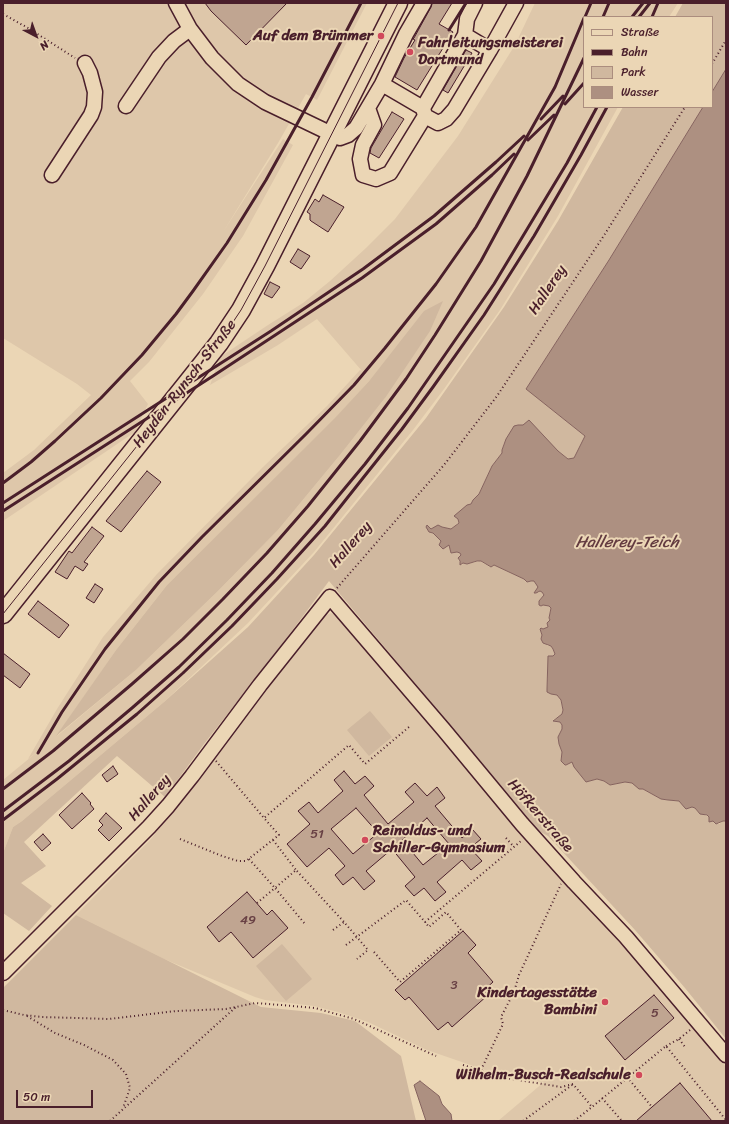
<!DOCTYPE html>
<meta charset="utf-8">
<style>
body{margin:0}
#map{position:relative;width:729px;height:1124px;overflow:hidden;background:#ebd6b5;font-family:Sriracha,sans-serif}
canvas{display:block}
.frame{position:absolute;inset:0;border:4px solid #4a1f2b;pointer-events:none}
.legend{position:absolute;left:583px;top:16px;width:130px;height:92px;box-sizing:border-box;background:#ebd6b5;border:1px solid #ab8d7e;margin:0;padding:5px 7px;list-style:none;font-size:12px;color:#4a1f2b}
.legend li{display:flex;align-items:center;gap:8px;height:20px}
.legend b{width:20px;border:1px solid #ab8d7e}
.north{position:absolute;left:16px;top:16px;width:40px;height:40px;-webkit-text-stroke:3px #ebd6b5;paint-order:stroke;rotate:139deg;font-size:11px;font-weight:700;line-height:16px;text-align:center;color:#4a1f2b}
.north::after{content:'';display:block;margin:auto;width:14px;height:18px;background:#4a1f2b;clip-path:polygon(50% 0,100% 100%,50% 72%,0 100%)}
.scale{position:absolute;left:16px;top:1090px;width:77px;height:18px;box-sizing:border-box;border:2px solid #4a1f2b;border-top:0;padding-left:5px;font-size:12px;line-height:14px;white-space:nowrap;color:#4a1f2b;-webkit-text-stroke:3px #ebd6b5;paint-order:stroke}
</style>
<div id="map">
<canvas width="729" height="1124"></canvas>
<div class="frame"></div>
<ul class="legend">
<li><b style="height:5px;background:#ebd6b5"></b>Straße</li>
<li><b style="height:5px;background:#4a1f2b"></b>Bahn</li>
<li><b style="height:11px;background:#d0b89f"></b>Park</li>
<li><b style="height:11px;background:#ad9081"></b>Wasser</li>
</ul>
<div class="north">N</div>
<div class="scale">50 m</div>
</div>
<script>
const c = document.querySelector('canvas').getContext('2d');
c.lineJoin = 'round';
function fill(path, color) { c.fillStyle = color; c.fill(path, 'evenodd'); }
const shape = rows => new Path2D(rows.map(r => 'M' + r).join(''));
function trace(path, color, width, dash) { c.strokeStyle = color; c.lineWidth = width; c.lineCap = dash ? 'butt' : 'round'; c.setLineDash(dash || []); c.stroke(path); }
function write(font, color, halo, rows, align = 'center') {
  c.font = font + ' Sriracha,sans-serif'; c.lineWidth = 4; c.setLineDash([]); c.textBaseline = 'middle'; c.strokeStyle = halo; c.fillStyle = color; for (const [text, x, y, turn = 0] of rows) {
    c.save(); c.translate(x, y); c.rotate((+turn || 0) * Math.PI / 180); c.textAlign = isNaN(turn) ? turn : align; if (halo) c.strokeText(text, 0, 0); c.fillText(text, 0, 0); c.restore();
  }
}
const built = shape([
 [3,3,367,3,317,100,306,94,278,143,223,232,283,139,293,145,243,236,203,294,149,362,130,381,148,404,135,432,3,521,3,473,34,450,91,395,77,384,3,338],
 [535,3,678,3,669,17,584,17,584,107,618,107,558,216,500,310,444,389,413,430,404,419,413,430,314,552,248,623,164,702,22,821,13,827,3,853,3,780,42,748,28,759,57,709,103,637,157,574,263,467,327,406,360,370,362,371,317,319,278,345,210,385,220,357,268,325,303,303,330,281,366,248,395,219,458,136,515,45],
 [370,380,385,398,340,455,278,530,217,592,136,670,57,736,116,650,167,585,335,419],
 [331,613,338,616,557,875,591,910,623,946,726,1067,726,1121,498,1121,544,1082,524,1080,485,1070,427,1050,368,1022,338,1012,314,1006,265,1000,255,997,164,959,76,915,151,839,324,616]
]);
const green = shape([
 [683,3,726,3,726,69,712,92,712,17,675,17],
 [623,107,703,107,609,260,526,389,585,436,574,458,570,460,523,425,518,425,514,427,504,444,502,450,502,453,492,466,479,494,473,500,471,504,469,505,457,518,458,519,459,522,451,529,442,527,431,529,427,525,429,532,433,533,441,541,449,545,451,553,457,552,460,553,461,555,458,559,460,563,462,565,463,563,467,564,480,561,490,567,494,565,524,579,526,582,534,581,538,585,538,593,540,591,542,592,544,595,539,601,541,606,543,605,549,606,551,608,549,618,550,620,547,623,548,627,543,629,540,628,542,635,541,639,548,646,551,646,553,649,555,654,553,656,548,656,547,689,551,694,557,695,561,700,563,710,562,714,553,720,560,722,562,725,562,729,558,737,559,744,562,752,561,761,565,765,566,765,572,762,586,782,597,779,604,781,610,785,625,782,634,783,639,788,643,789,661,799,668,800,679,801,685,808,686,809,692,807,695,808,698,812,709,817,709,821,713,821,715,824,719,824,723,821,726,821,726,1039,685,988,635,930,548,836,539,831,329,581,280,647,204,744,165,797,117,756,24,842,46,866,21,883,52,906,29,931,3,913,3,853,13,827,22,821,164,702,248,627,314,555,426,418,504,307,558,221],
 [443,301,430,331,385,398,340,455,278,530,217,592,136,670,56,736,116,650,167,585,335,418,370,380,424,311],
 [370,711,392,737,369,756,347,730],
 [76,915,261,1007,321,1013,355,1021,401,1056,416,1121,3,1121,3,988],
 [282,944,312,979,286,1001,256,966]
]);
const water = shape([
 [726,69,726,821,723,821,716,824,713,821,709,822,709,817,707,815,700,814,695,808,692,807,686,809,685,808,679,801,668,800,661,799,643,789,639,789,632,783,625,782,610,785,604,781,597,779,586,782,574,767,572,762,566,765,565,765,561,761,562,752,559,744,558,737,562,729,562,725,560,722,553,721,562,714,563,710,561,700,557,695,551,694,547,692,547,689,548,656,553,656,555,654,553,649,551,646,543,643,541,639,542,635,540,629,541,628,543,629,548,627,547,623,550,620,549,618,551,608,549,606,543,605,541,606,539,605,539,601,544,595,542,592,540,591,536,593,534,593,538,587,534,581,531,581,527,582,524,579,494,565,491,567,481,561,477,561,467,564,463,563,460,565,460,561,458,558,461,555,460,553,457,552,451,553,449,545,443,549,439,545,441,541,433,533,429,532,426,527,427,525,431,529,438,525,442,527,451,529,459,523,458,519,454,516,467,505,471,504,473,500,479,494,492,466,502,453,502,450,506,439,514,426,518,425,523,425,529,420,558,451,568,459,574,458,585,436,526,389,609,260,703,107,712,107,712,92,726,69],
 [420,1081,439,1096,442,1104,451,1114,452,1121,426,1121,414,1085,420,1081]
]);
const building = shape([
 [205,3,287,3,246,45,211,11,205,3],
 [432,3,452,3,439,24,453,32,417,90,395,77,404,58,415,40,413,39,414,38,431,7,432,3],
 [466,50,472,53,448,93,443,90,466,50],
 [392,112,404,119,379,158,370,153,371,148,392,112],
 [323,195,344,207,328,232,311,221,310,220,310,214,307,212,315,199,319,202,323,195],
 [298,249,310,256,301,269,290,262,298,249],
 [270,282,280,287,272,298,264,294,270,282],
 [147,471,161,482,121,532,106,521,147,471],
 [92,527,104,536,84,562,88,564,83,571,75,566,67,579,55,572,69,551,72,553,92,527],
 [95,584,103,589,94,603,86,598,95,584],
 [38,601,69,625,59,638,28,614,38,601],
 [3,653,30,674,20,688,3,675,3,653],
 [113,766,118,774,107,782,102,775,113,766],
 [344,771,355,784,365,776,374,786,364,795,388,824,414,802,405,792,415,783,427,796,437,787,445,798,435,806,462,838,472,829,481,839,470,848,482,861,471,870,462,860,437,882,446,892,435,901,424,888,414,896,405,886,415,877,392,849,366,871,375,881,364,890,353,877,343,885,335,875,345,866,329,848,307,867,287,844,310,824,298,811,309,802,318,813,343,791,334,780,344,771],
 [356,808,378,833,353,854,331,829,356,808],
 [427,818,449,844,423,865,402,840,427,818],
 [82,793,91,803,90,804,94,809,72,829,59,815,82,793],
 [106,813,122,828,109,841,98,830,103,825,99,821,106,813],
 [43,834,51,843,42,851,34,842,43,834],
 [247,892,267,915,272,910,288,928,253,958,231,932,219,942,207,927,247,892],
 [463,931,476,945,468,953,493,982,484,990,488,995,452,1027,448,1022,438,1030,409,997,405,1000,395,990,463,931],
 [654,995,674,1018,625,1060,605,1036,654,995],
 [680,1083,712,1121,636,1121,652,1107,680,1083]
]);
const path = shape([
 [3,14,28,28,75,58],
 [712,64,726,40],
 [337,588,444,465,497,396,603,237,685,107],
 [216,761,264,818],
 [506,838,514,847],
 [180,839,222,856,238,861,246,861,279,835,264,818,349,745,365,764,409,727],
 [273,840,296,870],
 [249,859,275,888,296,870,344,922],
 [257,903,275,888,305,924],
 [333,930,344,922,368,950,357,959],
 [346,945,406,900,425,922,521,841],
 [374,952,400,982,461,930,446,912,429,927,425,922],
 [3,1010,24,1015,42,1017,109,1019,176,1011,226,1009,255,1003,281,1005,315,1008,354,1019,436,1056],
 [27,1016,55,1033,84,1045,113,1060,126,1074,130,1088,123,1108],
 [679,1039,685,1047],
 [666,1046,679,1039,690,1030],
 [463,1065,506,1078,561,1087,573,1084,592,1107,666,1046,726,1120],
 [481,1070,503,1024,501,1017,514,992,519,975,561,884],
 [627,1077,652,1107],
 [602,1098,622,1121],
 [110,1121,237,1006],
 [523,1121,572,1085],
 [574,1121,592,1107]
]);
const minor = shape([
 [176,3,190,29,212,58,238,84,265,102,340,138,348,135,356,128,359,123,382,84,406,34,424,3],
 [465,35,467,19,475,3],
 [490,50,516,3],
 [382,84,423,108,425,116,438,123,446,119,454,110,490,50,465,35,423,108],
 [126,106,159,57,174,41,190,29],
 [368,108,374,125,363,145,360,159,363,175,376,179,390,173,425,116],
 [52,175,91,115,94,107,95,92,90,73,85,63],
 [3,973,149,827,168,806,192,776,260,685,330,597,444,730,522,824,574,882,626,937,726,1055]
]);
const major = shape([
 [3,614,200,367,219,343,241,310,265,266,398,3]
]);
const tram = shape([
 [3,614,200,367,219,343,241,310,265,266,398,3]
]);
const rail = shape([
 [585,17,591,3],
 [603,17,609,3],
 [632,17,643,3],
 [639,17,650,3],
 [652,17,658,3],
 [449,30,466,3],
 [565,104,584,83],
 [541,119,563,96],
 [528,140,554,115],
 [3,483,31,462,55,441,101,398,142,355,176,314,193,291,227,243,266,180,312,97,361,3],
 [3,503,271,331,363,269,434,216,496,162,524,136],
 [3,511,213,376,362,278,436,224,492,175,514,154],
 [38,753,62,712,105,649,159,582,202,537,306,434,354,385,385,348,436,284,476,227,555,87,584,18],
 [3,789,53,751,132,684,183,639,223,599,267,553,308,506,360,441,406,379,435,335,481,261,527,176,584,58],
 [3,811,69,761,132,708,179,667,227,620,272,573,315,524,365,464,408,408,494,284,567,163,597,107],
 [3,820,57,779,137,714,183,673,232,626,277,579,325,526,363,478,402,429,433,387,484,315,534,236,581,155,607,107]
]);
const markers = [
 [381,36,4,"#d1495b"],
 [410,52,4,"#d1495b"],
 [365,840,4,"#d1495b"],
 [605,1002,4,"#d1495b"],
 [639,1075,4,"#d1495b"]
];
const numberNames = [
 ["51",317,835],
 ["49",248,921],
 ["3",454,986],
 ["5",655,1014]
];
const poiNames = [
 ["Auf dem Brümmer",373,36],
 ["Fahrleitungsmeisterei",418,43,"left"],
 ["Dortmund",418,60,"left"],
 ["Reinoldus- und",373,831,"left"],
 ["Schiller-Gymnasium",373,848,"left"],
 ["Kindertagesstätte",597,993],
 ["Bambini",597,1010],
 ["Wilhelm-Busch-Realschule",631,1075]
];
const streetNames = [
 ["Hallerey",548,290,-56],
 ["Heyden-Rynsch-Straße",185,384,-52],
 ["Hallerey",351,545,-49],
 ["Hallerey",150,798,-49],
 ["Höfkerstraße",540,816,49]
];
const waterNames = [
 ["Hallerey-Teich",627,543]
];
fill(built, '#dec7aa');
fill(green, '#d0b89f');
fill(water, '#ad9081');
trace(water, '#85635f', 1);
fill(building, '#c0a591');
trace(building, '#4a1f2b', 1);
trace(minor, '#4a1f2b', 17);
trace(major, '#4a1f2b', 21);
trace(path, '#4a1f2b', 2, [1, 3]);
trace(minor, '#ebd6b5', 14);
trace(major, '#ebd6b5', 18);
trace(tram, '#4a1f2b', 1);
trace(rail, '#4a1f2b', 3);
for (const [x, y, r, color] of markers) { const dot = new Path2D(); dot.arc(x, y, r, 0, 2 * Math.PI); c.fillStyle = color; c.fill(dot); trace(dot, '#ebd6b5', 1.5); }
write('13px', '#684044', null, numberNames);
write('bold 15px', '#4a1f2b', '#ebd6b5', poiNames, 'right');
write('15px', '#4a1f2b', '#ebd6b5', streetNames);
write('italic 16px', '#633b40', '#ebd6b5', waterNames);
</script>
